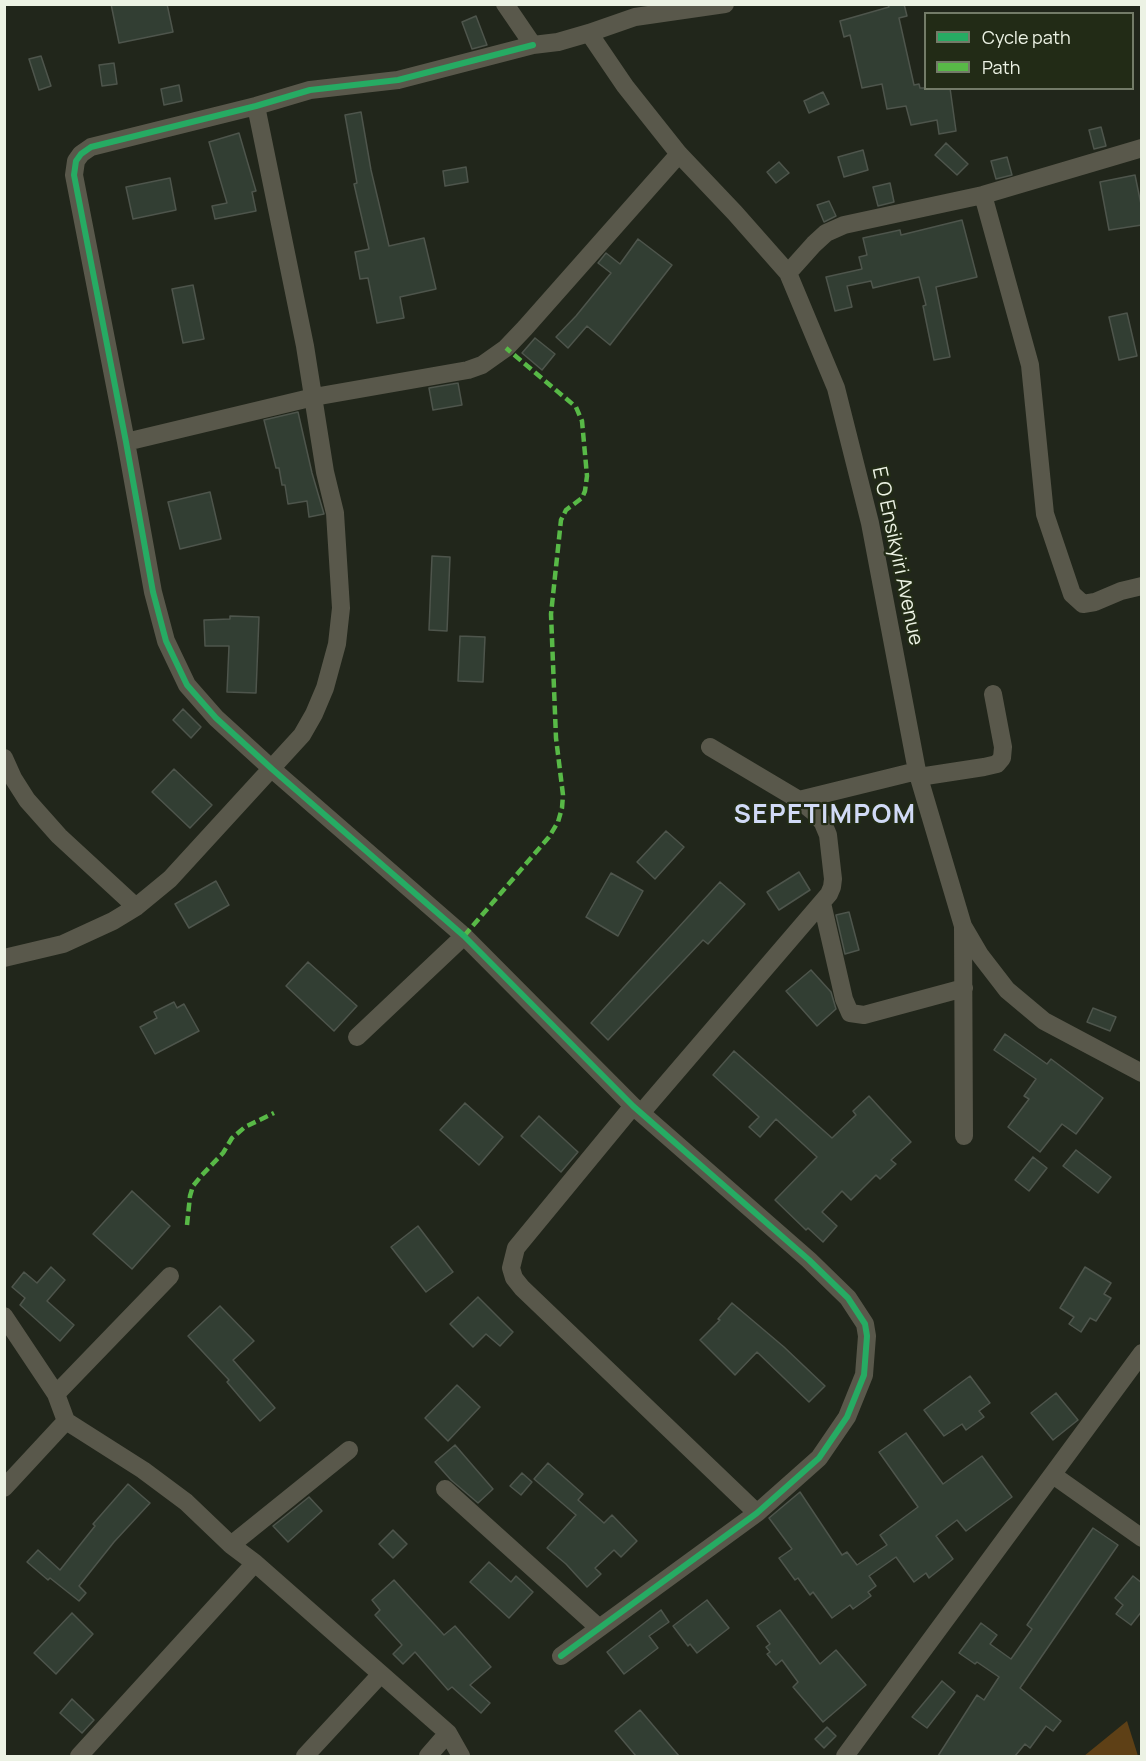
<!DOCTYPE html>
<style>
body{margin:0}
#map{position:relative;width:1146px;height:1761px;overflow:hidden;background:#21261b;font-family:Manrope,sans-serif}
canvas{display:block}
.frame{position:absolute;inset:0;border:6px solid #ecf2e4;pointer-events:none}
.legend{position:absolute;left:924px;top:12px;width:210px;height:78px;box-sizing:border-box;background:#222b16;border:2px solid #737b68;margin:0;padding:8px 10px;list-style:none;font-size:18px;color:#ecf2e4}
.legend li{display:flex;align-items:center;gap:12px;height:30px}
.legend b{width:30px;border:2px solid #737b68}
</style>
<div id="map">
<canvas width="1146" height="1761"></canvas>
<div class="frame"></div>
<ul class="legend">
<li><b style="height:8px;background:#26ab63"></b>Cycle path</li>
<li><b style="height:8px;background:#58b947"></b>Path</li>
</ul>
</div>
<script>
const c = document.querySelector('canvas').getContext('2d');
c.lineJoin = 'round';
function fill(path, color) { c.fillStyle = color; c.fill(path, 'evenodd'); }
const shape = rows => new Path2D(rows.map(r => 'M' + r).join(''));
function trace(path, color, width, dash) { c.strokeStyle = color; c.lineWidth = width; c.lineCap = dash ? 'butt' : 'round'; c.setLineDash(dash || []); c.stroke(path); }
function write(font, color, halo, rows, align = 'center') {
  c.font = font + ' Manrope,sans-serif'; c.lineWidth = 4.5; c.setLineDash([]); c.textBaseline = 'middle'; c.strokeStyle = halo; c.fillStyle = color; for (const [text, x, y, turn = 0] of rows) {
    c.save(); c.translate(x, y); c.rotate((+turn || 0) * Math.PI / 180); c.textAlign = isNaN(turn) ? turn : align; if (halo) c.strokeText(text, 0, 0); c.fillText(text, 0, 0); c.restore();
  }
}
const green = shape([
 [1127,1721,1138,1756,1084,1756]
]);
const building = shape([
 [111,4,167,4,173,32,119,43,111,4],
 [888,4,904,4,907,16,899,18,914,85,919,84,920,88,950,88,956,131,939,134,937,120,911,125,906,106,887,109,882,84,862,88,850,35,844,37,840,21,889,7,888,4],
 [476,16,487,45,472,49,462,22,476,16],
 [41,56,51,86,39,90,29,59,41,56],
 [114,63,117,84,102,86,99,65,114,63],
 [179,85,182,101,164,105,161,89,179,85],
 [823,92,829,104,809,113,804,101,823,92],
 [361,112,371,170,389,246,424,238,436,289,400,297,404,318,377,323,368,278,360,279,355,252,369,249,354,184,357,183,345,115,361,112],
 [1101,127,1106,146,1094,149,1089,130,1101,127],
 [239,133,256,191,252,192,256,211,215,219,212,206,227,203,209,142,239,133],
 [946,143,968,164,957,175,935,155,946,143],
 [863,150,868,170,844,177,838,157,863,150],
 [1007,157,1012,175,996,179,991,161,1007,157],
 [779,162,789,173,776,183,767,172,779,162],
 [466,167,468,182,445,186,443,171,466,167],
 [1135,175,1142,209,1142,225,1109,230,1100,182,1135,175],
 [170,178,176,210,133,219,126,187,170,178],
 [890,183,894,202,878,206,873,187,890,183],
 [829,201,836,216,824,222,817,205,829,201],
 [962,220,977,277,936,287,950,357,934,360,923,306,926,305,919,277,873,288,871,281,847,286,852,307,835,311,826,277,862,269,859,257,867,255,863,238,900,230,901,235,962,220],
 [638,239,672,265,610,345,587,326,568,348,556,337,576,316,611,273,598,263,606,253,620,264,638,239],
 [193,285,204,339,183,343,172,289,193,285],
 [1127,313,1137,356,1119,360,1109,317,1127,313],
 [535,338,555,354,542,370,522,353,535,338],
 [458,383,462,405,433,410,429,388,458,383],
 [298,412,312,473,324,514,309,517,307,501,288,504,285,485,282,485,279,468,276,468,264,420,298,412],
 [210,492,221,539,180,549,168,502,210,492],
 [432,556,450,557,447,631,429,630,432,556],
 [230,616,259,617,256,693,227,692,229,646,205,646,204,620,230,619,230,616],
 [460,636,485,637,483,682,458,681,460,636],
 [183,709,201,727,191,738,173,720,183,709],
 [174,769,212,805,190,828,152,792,174,769],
 [666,831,684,847,655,879,637,862,666,831],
 [799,872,810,890,779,910,767,892,799,872],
 [611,873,643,891,618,936,586,917,611,873],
 [216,881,229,905,189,928,175,904,216,881],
 [720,882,745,904,708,944,703,940,608,1040,591,1023,720,882],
 [849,912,859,950,845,954,836,915,849,912],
 [308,962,357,1006,334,1031,286,986,308,962],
 [811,970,831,992,836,1009,817,1026,786,991,811,970],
 [174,1002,177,1008,184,1004,199,1031,155,1054,140,1027,157,1018,154,1012,174,1002],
 [1093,1008,1116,1017,1110,1031,1087,1022,1093,1008],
 [1005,1034,1047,1064,1051,1059,1103,1098,1076,1134,1062,1124,1040,1152,1008,1127,1029,1099,1024,1096,1036,1079,994,1050,1005,1034],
 [734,1051,832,1138,856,1115,853,1111,869,1096,911,1142,891,1160,896,1164,880,1179,876,1175,851,1200,842,1191,822,1212,837,1226,823,1242,808,1228,806,1230,775,1200,817,1157,776,1119,760,1137,749,1127,759,1117,713,1075,734,1051],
 [465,1103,503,1137,479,1165,440,1130,465,1103],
 [539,1116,578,1152,561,1172,521,1136,539,1116],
 [1076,1150,1111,1177,1098,1193,1063,1166,1076,1150],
 [1033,1157,1047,1168,1029,1191,1015,1180,1033,1157],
 [132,1191,170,1226,132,1269,93,1234,132,1191],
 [418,1226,453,1272,426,1292,391,1247,418,1226],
 [51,1267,65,1280,47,1301,74,1325,60,1341,20,1305,25,1298,12,1287,24,1272,37,1283,51,1267],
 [1085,1267,1111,1283,1104,1294,1111,1298,1096,1321,1090,1318,1081,1332,1069,1324,1074,1317,1060,1308,1085,1267],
 [478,1297,513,1332,500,1346,486,1334,473,1347,450,1324,478,1297],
 [732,1303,784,1347,825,1386,809,1402,757,1352,735,1375,700,1340,720,1320,718,1319,732,1303],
 [220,1306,254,1341,233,1360,275,1408,260,1421,227,1382,229,1380,188,1336,220,1306],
 [970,1376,990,1403,979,1411,984,1417,966,1430,962,1424,944,1436,924,1410,970,1376],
 [457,1385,480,1407,448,1441,425,1418,457,1385],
 [1056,1393,1078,1420,1053,1440,1031,1413,1056,1393],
 [906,1433,943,1484,982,1456,1012,1497,966,1531,957,1520,936,1536,953,1559,929,1578,926,1573,914,1582,896,1557,869,1576,876,1586,868,1592,871,1596,853,1609,850,1605,832,1618,813,1592,810,1595,798,1578,795,1580,779,1558,792,1549,769,1518,800,1492,842,1555,847,1552,857,1565,887,1545,880,1535,918,1507,879,1452,906,1433],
 [455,1445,493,1489,478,1503,451,1480,435,1462,455,1445],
 [548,1463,583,1494,578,1500,604,1523,612,1515,637,1541,621,1557,614,1550,595,1568,601,1574,587,1587,566,1564,547,1548,576,1515,534,1479,548,1463],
 [522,1473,532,1482,521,1495,510,1486,522,1473],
 [128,1484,150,1503,114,1542,79,1586,86,1593,79,1601,50,1578,48,1580,27,1562,38,1550,60,1570,95,1526,93,1524,128,1484],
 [309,1497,322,1511,288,1542,273,1526,309,1497],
 [1093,1528,1118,1545,1020,1688,1061,1721,1053,1731,1046,1726,1030,1748,1025,1744,1015,1756,938,1756,977,1695,984,1700,999,1677,977,1662,975,1664,959,1653,981,1623,997,1635,990,1644,1011,1659,1032,1629,1027,1625,1093,1528],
 [393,1530,407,1544,393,1558,379,1544,393,1530],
 [489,1562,511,1582,516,1576,533,1592,509,1618,470,1582,489,1562],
 [1133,1576,1142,1583,1142,1611,1131,1625,1116,1614,1123,1605,1115,1598,1133,1576],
 [394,1580,444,1635,455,1626,491,1667,470,1685,490,1703,481,1713,452,1687,448,1690,415,1652,403,1664,393,1654,402,1645,375,1615,380,1610,372,1600,394,1580],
 [707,1600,729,1628,697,1653,690,1644,688,1646,673,1626,707,1600],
 [661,1610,669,1622,649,1636,658,1648,624,1674,607,1652,661,1610],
 [780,1610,820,1664,836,1650,866,1685,823,1722,793,1687,798,1682,782,1660,776,1665,767,1654,770,1652,766,1647,770,1644,757,1626,780,1610],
 [72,1613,93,1634,56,1674,34,1653,72,1613],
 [942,1681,955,1692,927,1728,912,1717,942,1681],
 [72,1699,94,1720,82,1733,60,1713,72,1699],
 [640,1710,679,1756,636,1756,615,1731,640,1710],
 [827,1727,836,1736,824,1748,815,1739,827,1727]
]);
const minor = shape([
 [505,4,533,45,558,42,589,33,635,17,725,4],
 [589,33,625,86,679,154,735,213,788,273,836,388,870,523,917,771,963,926,980,955,1007,990,1044,1021,1142,1073],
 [533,45,398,80,310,90,256,106,91,147,81,154,76,161,74,175,126,442,153,592,166,641,187,685,216,718,272,769,464,936,633,1106,809,1260,848,1298,865,1324,867,1336,864,1375,847,1417,819,1458,757,1513,561,1656],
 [983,195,1030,365,1045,514,1072,594,1083,604,1095,602,1121,591,1142,586],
 [788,273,814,244,826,233,844,225,983,195,1142,148],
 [126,442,314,397,468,370,482,365,506,348,525,328,679,154],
 [4,758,13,778,27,800,59,836,136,907],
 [919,777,984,767,997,764,1002,758,1003,747,993,694],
 [799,800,917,771],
 [822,903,844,999,850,1013,864,1015,964,988],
 [963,928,964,1136],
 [4,958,63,944,113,921,136,907,170,879,302,735,314,714,325,688,337,644,341,608,335,513,325,472,305,346,256,106],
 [357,1037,464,936],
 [633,1106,516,1248,511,1268,514,1278,522,1288,757,1513],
 [642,1112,829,894,832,887,833,879,828,835,823,823,815,813,799,800,710,747],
 [4,1316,56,1394,66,1421,143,1470,186,1502,231,1545,255,1563,448,1733,461,1756],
 [56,1394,170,1276],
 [1053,1475,1142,1538],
 [4,1488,66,1421],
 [445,1489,598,1627],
 [231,1545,349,1450],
 [79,1756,255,1563],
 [305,1756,381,1674],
 [428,1756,448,1733],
 [845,1756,1142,1353]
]);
const quiet = shape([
 [464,936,549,837,558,822,562,808,563,795,556,738,551,614,561,520,566,510,582,498,585,491,587,476,582,421,576,407,506,348],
 [187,1225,190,1196,193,1186,202,1175,223,1153,232,1138,245,1127,274,1113]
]);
const cycleway = shape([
 [533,45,398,80,310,90,256,106,91,147,81,154,76,161,74,175,126,442,153,592,166,641,187,685,216,718,272,769,464,936,633,1106,809,1260,848,1298,865,1324,867,1336,864,1375,847,1417,819,1458,757,1513,561,1656]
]);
const streetNames = [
 ["E O Ensikyiri Avenue",897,556,78]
];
const districtNames = [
 ["SEPETIMPOM",825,816]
];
fill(green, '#5e4016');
fill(building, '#323e33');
trace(building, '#4e554c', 1.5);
trace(minor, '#59584b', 18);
trace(quiet, '#58b947', 4.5, [9, 4.5]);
trace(cycleway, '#26ab63', 6);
write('20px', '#ecf2e4', '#222b16', streetNames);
c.letterSpacing = '1.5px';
write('bold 26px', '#d1daf6', '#222b16', districtNames);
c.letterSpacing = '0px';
</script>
